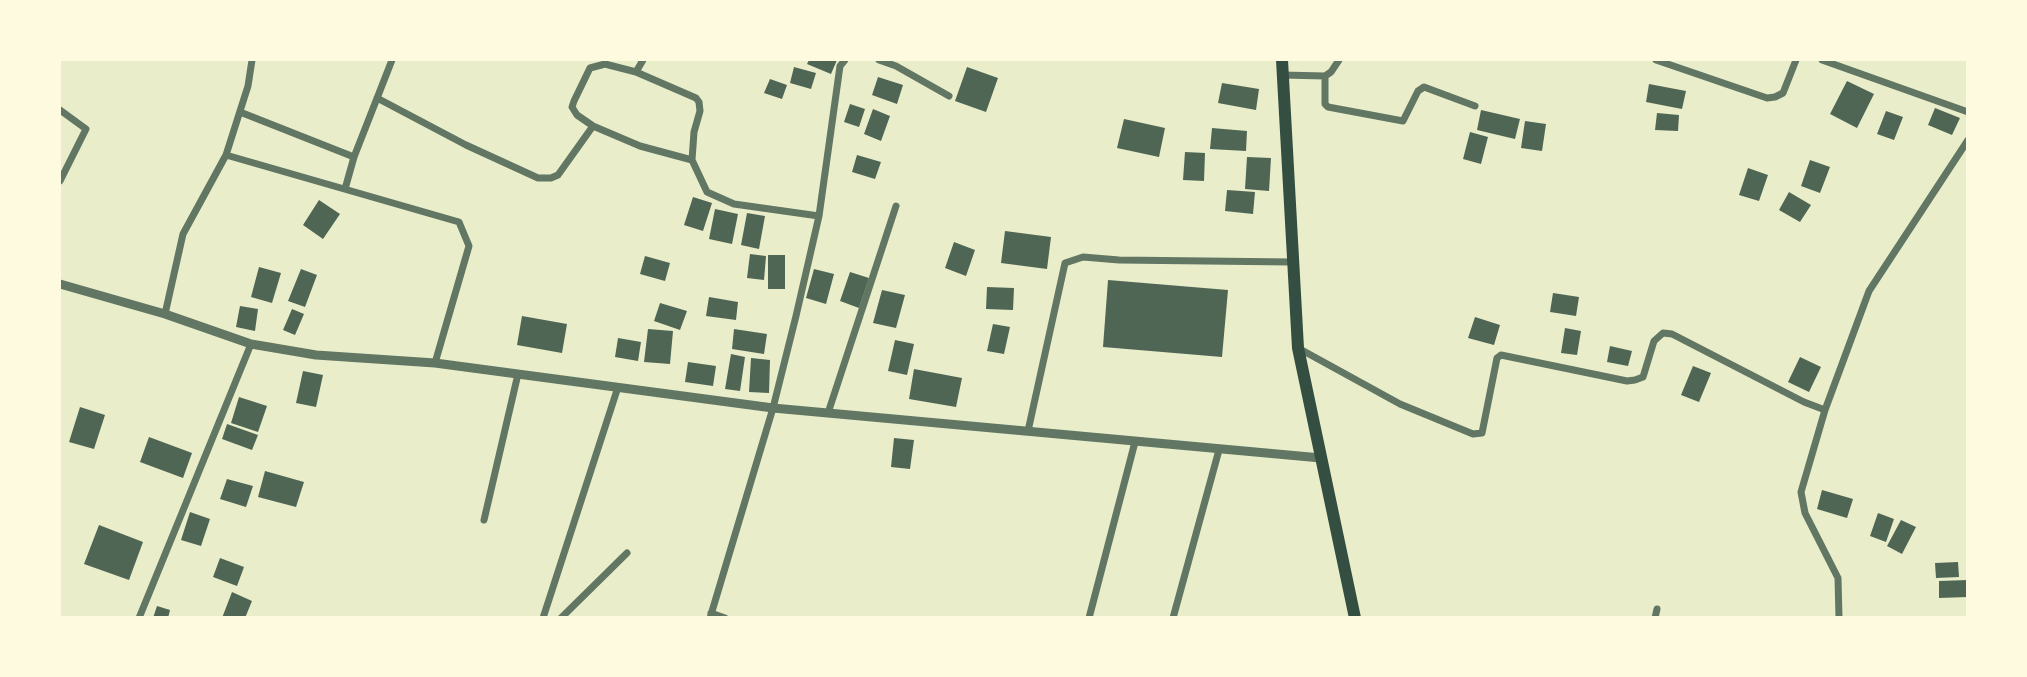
<!DOCTYPE html>
<style>
body{margin:0}
#map{position:relative;width:2027px;height:677px;overflow:hidden;background:#e9edc9;font-family:"Asap Condensed",sans-serif}
canvas{display:block}
.frame{position:absolute;inset:0;border:61px solid #fefae0;pointer-events:none}
</style>
<div id="map">
<canvas width="2027" height="677"></canvas>
<div class="frame"></div>
</div>
<script>
const c = document.querySelector('canvas').getContext('2d');
c.lineJoin = 'round';
function fill(path, color) { c.fillStyle = color; c.fill(path, 'evenodd'); }
const shape = rows => new Path2D(rows.map(r => 'M' + r).join(''));
function trace(path, color, width, dash) { c.strokeStyle = color; c.lineWidth = width; c.lineCap = dash ? 'butt' : 'round'; c.setLineDash(dash || []); c.stroke(path); }
const building = shape([
 [809,60,837,60,831,74,807,64],
 [794,67,816,73,811,89,790,83],
 [967,67,998,78,986,112,955,101],
 [878,77,903,85,897,104,872,95],
 [770,79,787,85,782,99,764,93],
 [1847,81,1874,94,1857,128,1830,114],
 [1222,83,1259,89,1256,110,1218,103],
 [1649,84,1686,91,1682,109,1646,102],
 [850,104,865,109,859,127,844,122],
 [1935,108,1960,118,1952,135,1928,125],
 [873,109,890,116,881,141,864,134],
 [1481,110,1520,119,1515,139,1477,130],
 [1886,111,1903,117,1894,140,1877,134],
 [1657,113,1679,115,1678,131,1655,130],
 [1124,119,1165,128,1159,157,1117,148],
 [1525,121,1546,124,1542,151,1521,148],
 [1212,128,1247,131,1246,151,1210,149],
 [1470,132,1488,137,1481,164,1463,159],
 [1185,152,1205,153,1204,181,1183,180],
 [857,155,881,162,875,179,852,172],
 [1247,157,1271,158,1269,191,1245,189],
 [1810,160,1830,167,1820,193,1801,186],
 [1748,168,1768,175,1759,201,1739,195],
 [1227,190,1255,192,1253,214,1225,211],
 [1789,192,1811,205,1800,222,1779,210],
 [693,197,712,203,703,231,684,225],
 [319,200,340,214,323,239,303,225],
 [715,209,738,214,732,244,709,239],
 [747,213,765,216,759,249,741,245],
 [1005,231,1051,237,1047,269,1001,263],
 [954,242,975,250,966,276,945,268],
 [750,254,766,256,764,280,747,278],
 [768,255,785,255,785,289,768,289],
 [645,256,670,263,665,281,640,274],
 [259,267,281,273,272,303,251,297],
 [301,269,317,275,305,307,288,301],
 [814,269,834,274,826,304,806,298],
 [850,272,869,278,859,308,840,301],
 [1108,280,1228,290,1222,357,1103,347],
 [987,287,1014,288,1013,310,986,309],
 [882,290,905,295,896,328,873,323],
 [1553,293,1579,297,1576,316,1550,312],
 [709,297,738,302,736,320,706,316],
 [660,303,687,311,680,330,654,321],
 [240,306,258,309,255,331,236,327],
 [292,309,304,314,295,335,283,330],
 [522,316,567,324,562,353,517,345],
 [1475,317,1500,325,1494,345,1468,338],
 [993,324,1010,327,1004,354,987,351],
 [1565,328,1581,331,1577,355,1561,353],
 [648,329,673,331,670,364,644,362],
 [734,329,767,334,764,354,732,349],
 [618,338,641,342,638,361,615,357],
 [895,340,914,344,907,375,888,371],
 [1610,346,1632,351,1628,366,1607,362],
 [731,354,745,357,740,391,725,389],
 [1800,357,1821,367,1809,392,1788,382],
 [751,358,770,360,769,393,749,392],
 [688,362,716,366,713,386,685,382],
 [1693,366,1711,373,1699,402,1681,395],
 [914,369,962,378,956,407,909,399],
 [303,371,323,375,316,407,296,403],
 [239,397,267,406,258,432,231,423],
 [80,407,105,415,94,449,69,442],
 [227,424,258,435,252,450,222,439],
 [149,437,192,453,183,478,140,462],
 [894,438,914,440,910,469,891,467],
 [265,471,304,482,296,507,258,497],
 [227,479,253,486,246,507,220,499],
 [1822,490,1853,499,1847,518,1817,509],
 [190,512,210,519,201,546,181,540],
 [1878,513,1894,519,1886,542,1870,536],
 [1901,520,1916,527,1902,554,1887,546],
 [99,525,143,542,129,580,84,564],
 [220,558,244,567,237,586,213,577],
 [1958,562,1959,577,1936,578,1935,563],
 [1968,580,1968,597,1939,598,1939,581],
 [232,592,252,601,245,618,222,618],
 [157,606,170,610,168,618,153,618]
]);
const minor = shape([
 [879,60,896,66,949,96],
 [1656,60,1767,98,1775,97,1783,93,1796,60],
 [1822,60,1968,112],
 [636,72,643,60],
 [1282,75,1325,76,1331,72,1339,60],
 [1325,76,1325,104,1328,107,1403,121,1418,91,1424,87,1475,106],
 [377,98,466,145,538,178,551,178,558,175,593,126],
 [60,110,86,129,60,181],
 [240,112,354,157],
 [226,155,459,222,469,246,435,363],
 [692,160,640,146,593,126,577,115,572,107,574,101,590,68,605,64,636,72,696,98,699,102,700,111,694,132,692,160,707,192,734,204,819,216],
 [345,189,354,157,392,60],
 [165,314,183,234,226,155,248,86,252,60],
 [1298,348,1400,404,1473,434,1482,433,1497,358,1501,355,1627,381,1635,380,1643,377,1654,341,1663,333,1672,334,1804,402,1825,410],
 [828,413,896,206],
 [1028,431,1065,263,1083,257,1119,260,1292,262],
 [484,520,518,374],
 [711,613,725,618],
 [139,618,251,344],
 [543,618,618,387],
 [561,618,627,553],
 [710,618,773,408,796,316,819,216,840,66,845,60],
 [1089,618,1135,442],
 [1173,618,1219,450],
 [1655,618,1657,609],
 [1839,618,1838,578,1805,513,1801,492,1825,410,1869,291,1968,140]
]);
const tertiary = shape([
 [60,284,165,314,251,344,316,355,435,363,773,408,1321,458]
]);
const primary = shape([
 [1282,60,1298,348,1355,618]
]);
fill(building, '#4f6655');
trace(minor, '#617663', 7);
trace(tertiary, '#617663', 9);
trace(primary, '#344e41', 12);
</script>
